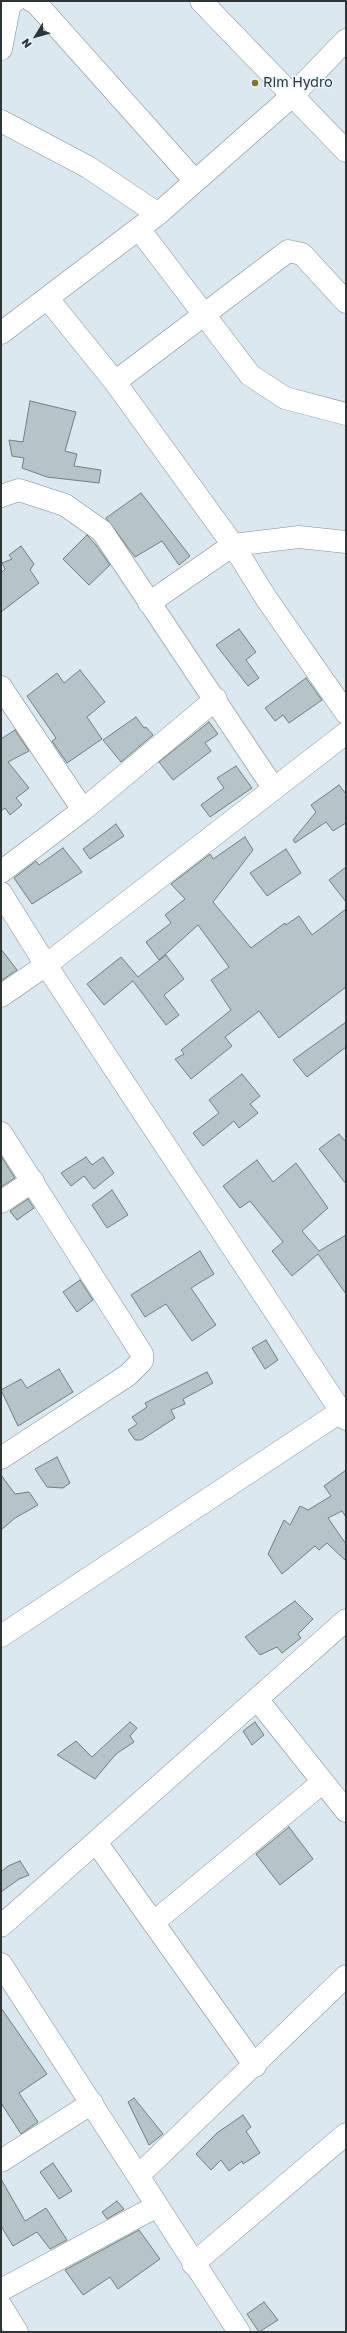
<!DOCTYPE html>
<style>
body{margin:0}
#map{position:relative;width:347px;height:2333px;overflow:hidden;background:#dbe8f0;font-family:"Golos Text",sans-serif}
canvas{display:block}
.frame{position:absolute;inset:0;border:2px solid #2f3437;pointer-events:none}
.north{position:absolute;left:16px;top:16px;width:40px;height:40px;-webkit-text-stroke:3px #e8f5fd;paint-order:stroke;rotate:233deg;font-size:11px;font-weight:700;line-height:16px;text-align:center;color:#2f3437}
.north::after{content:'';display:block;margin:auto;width:14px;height:18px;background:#2f3437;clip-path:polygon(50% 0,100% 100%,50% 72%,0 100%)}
</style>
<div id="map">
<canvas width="347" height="2333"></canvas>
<div class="frame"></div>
<div class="north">N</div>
</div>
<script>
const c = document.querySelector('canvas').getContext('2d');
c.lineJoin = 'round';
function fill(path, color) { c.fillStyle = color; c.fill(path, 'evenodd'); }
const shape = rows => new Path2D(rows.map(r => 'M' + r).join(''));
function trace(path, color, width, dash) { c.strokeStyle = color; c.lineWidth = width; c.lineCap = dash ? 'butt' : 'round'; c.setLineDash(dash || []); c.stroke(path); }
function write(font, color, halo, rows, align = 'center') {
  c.font = font + ' "Golos Text",sans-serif'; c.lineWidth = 3; c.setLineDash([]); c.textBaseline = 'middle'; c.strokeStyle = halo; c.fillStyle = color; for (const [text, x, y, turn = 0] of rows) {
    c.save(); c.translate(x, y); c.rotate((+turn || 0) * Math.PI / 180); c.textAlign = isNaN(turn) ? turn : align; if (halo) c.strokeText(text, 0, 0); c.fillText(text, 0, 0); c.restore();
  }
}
const building = shape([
 [30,401,76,412,65,451,77,454,74,466,101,470,99,483,47,477,22,468,24,458,12,456,9,440,23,442,30,401],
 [141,493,190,556,179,565,162,541,135,557,106,518,141,493],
 [87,535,96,545,110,565,89,585,63,559,87,535],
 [21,546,34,564,30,570,39,583,1,612,1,573,5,569,2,563,12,559,9,555,21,546],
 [239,629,256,652,246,660,259,678,248,686,216,645,239,629],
 [80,670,105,702,87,717,102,739,67,763,52,741,56,738,27,696,57,673,64,683,80,670],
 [306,678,322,700,289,723,283,715,275,721,265,708,306,678],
 [136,717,144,728,146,727,153,735,121,762,103,740,136,717],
 [209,722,218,734,205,743,211,751,173,780,159,762,209,722],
 [15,730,29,751,8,762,29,788,16,798,22,805,10,815,5,808,1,811,1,739,15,730],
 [236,766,252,788,210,817,201,805,224,788,217,778,236,766],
 [339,785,346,794,346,823,333,831,326,822,295,843,293,840,316,812,311,805,339,785],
 [116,824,124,836,90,859,83,849,116,824],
 [245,837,253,850,213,902,251,948,285,923,286,925,299,916,312,935,346,909,346,987,279,1038,259,1011,225,1037,232,1046,191,1079,175,1059,184,1054,181,1050,231,1010,211,980,229,967,198,925,159,960,146,942,171,923,165,915,185,899,171,884,210,854,213,859,245,837],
 [63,848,82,872,32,904,14,878,36,861,39,865,63,848],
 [286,849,301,873,267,896,250,873,286,849],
 [346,867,346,902,329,880,346,867],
 [1,949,17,970,1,981,1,949],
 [166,955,184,979,164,995,179,1015,166,1025,133,981,104,1005,87,984,121,957,138,977,166,955],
 [346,1022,346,1047,307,1077,293,1060,346,1022],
 [242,1074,260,1096,250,1104,258,1113,239,1128,234,1121,203,1146,193,1133,219,1113,209,1100,242,1074],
 [339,1134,346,1142,346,1184,319,1149,339,1134],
 [1,1156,15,1178,1,1187,1,1156],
 [86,1157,92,1165,103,1157,114,1173,94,1189,84,1176,71,1186,61,1173,86,1157],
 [257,1160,273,1182,296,1163,328,1208,302,1231,319,1251,346,1235,346,1294,318,1254,292,1276,272,1251,283,1242,250,1201,240,1208,223,1186,257,1160],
 [112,1190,128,1215,107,1228,92,1205,112,1190],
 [28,1199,34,1208,17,1220,10,1211,28,1199],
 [200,1251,214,1274,191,1288,216,1325,192,1341,166,1304,145,1317,131,1295,200,1251],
 [80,1280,93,1300,77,1312,63,1292,80,1280],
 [266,1340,278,1360,265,1369,252,1348,266,1340],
 [59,1369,73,1392,18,1426,1,1390,21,1379,27,1388,59,1369],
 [207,1372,213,1383,183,1399,185,1404,171,1410,175,1418,141,1440,135,1440,128,1430,137,1424,132,1417,147,1407,145,1403,207,1372],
 [57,1457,70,1483,63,1488,47,1487,35,1469,57,1457],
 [346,1470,346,1517,342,1511,328,1518,346,1544,346,1561,327,1543,319,1550,315,1546,282,1574,268,1554,284,1520,290,1525,300,1506,308,1510,331,1496,324,1486,346,1470],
 [1,1475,15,1494,29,1492,38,1505,15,1518,1,1530,1,1475],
 [295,1601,313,1619,298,1634,301,1638,282,1653,277,1647,260,1655,245,1637,295,1601],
 [130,1722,137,1728,130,1736,134,1742,116,1754,95,1779,57,1755,76,1741,92,1757,130,1722],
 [255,1722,264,1735,252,1745,243,1731,255,1722],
 [289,1827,313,1859,280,1885,256,1854,289,1827],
 [20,1861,29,1875,19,1879,1,1892,1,1872,8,1866,20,1861],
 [1,2008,47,2074,19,2093,38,2122,21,2134,1,2103,1,2008],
 [134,2098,163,2134,149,2145,128,2102,134,2098],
 [243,2115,251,2127,246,2131,260,2153,243,2164,242,2161,229,2171,221,2160,211,2170,196,2154,217,2133,243,2115],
 [53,2163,72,2191,59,2199,40,2172,53,2163],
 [1,2179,25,2221,46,2208,67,2240,50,2249,37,2232,13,2246,1,2226,1,2179],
 [117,2201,124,2209,107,2219,102,2212,117,2201],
 [139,2230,160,2259,118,2289,110,2277,83,2295,65,2270,139,2230],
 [264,2302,278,2320,259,2332,247,2314,264,2302]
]);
const minor = shape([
 [32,1,36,3,195,181],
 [1,49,10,3,15,1],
 [1,121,88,167,158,214],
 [139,229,250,375,285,398,346,414],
 [48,299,115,382,233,545,266,598,346,713],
 [1,333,158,214,292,96,346,40],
 [115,382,288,251,302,254,346,302],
 [1,496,19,490,65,505,102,531,274,789],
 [149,603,233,545,299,537,346,542],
 [1,687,83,810,1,872],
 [83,810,216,699],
 [1,893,46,965,346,1419],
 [1,996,46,965,346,733],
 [1,1133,142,1354,142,1361,128,1375,1,1458],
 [1,1202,33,1181],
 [257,1699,346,1811],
 [96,1842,255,2066],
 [154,1922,323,1782],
 [1,1926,346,1620],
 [1,1964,239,2332],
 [1,2161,92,2103],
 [138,2176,346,1976],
 [193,2264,346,2134],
 [1,2290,157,2206],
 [1,2306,17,2332]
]);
const tertiary = shape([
 [1,1636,346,1408]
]);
const primary = shape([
 [201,1,346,151]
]);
const markers = [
 [255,83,4,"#847518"]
];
const poiNames = [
 ["Rim Hydro",263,83]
];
fill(building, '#b5c5c7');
trace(building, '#707f81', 1);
trace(minor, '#808c94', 23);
trace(tertiary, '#808c94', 23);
trace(primary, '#808c94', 23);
trace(minor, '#fff', 22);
trace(tertiary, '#fff', 22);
trace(primary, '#fff', 22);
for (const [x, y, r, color] of markers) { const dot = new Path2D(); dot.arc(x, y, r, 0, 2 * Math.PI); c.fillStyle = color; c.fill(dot); trace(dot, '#e8f5fd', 1.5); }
write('14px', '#2f3437', '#e8f5fd', poiNames, 'left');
</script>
